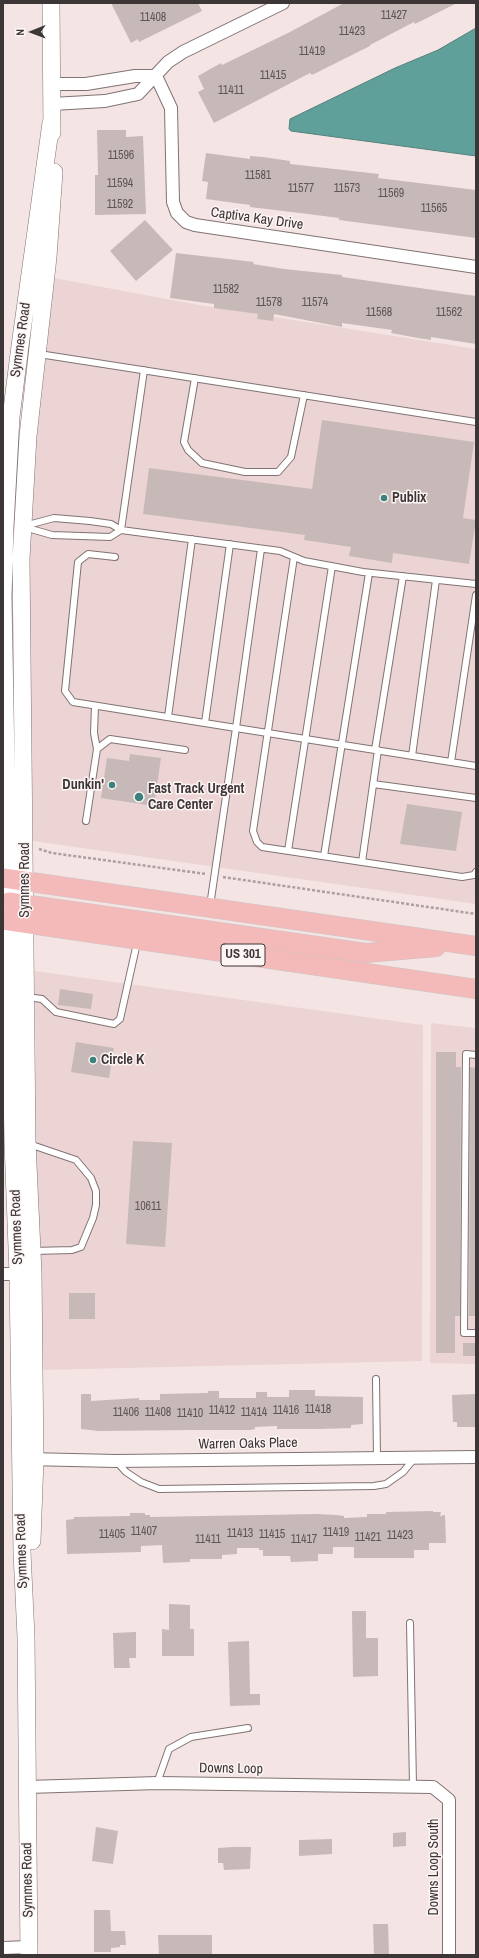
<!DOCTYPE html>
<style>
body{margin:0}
#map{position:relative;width:479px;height:1958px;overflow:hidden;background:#f4e5e4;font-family:"Archivo Narrow",sans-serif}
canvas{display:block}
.frame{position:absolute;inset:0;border:4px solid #3c3636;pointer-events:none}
.north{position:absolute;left:12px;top:12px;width:40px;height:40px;-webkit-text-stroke:3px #fdf4f4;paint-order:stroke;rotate:269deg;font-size:11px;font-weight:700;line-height:16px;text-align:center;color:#3c3636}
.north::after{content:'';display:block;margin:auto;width:14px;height:18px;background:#3c3636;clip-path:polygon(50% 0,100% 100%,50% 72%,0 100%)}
</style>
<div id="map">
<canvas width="479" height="1958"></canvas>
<div class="frame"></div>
<div class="north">N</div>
</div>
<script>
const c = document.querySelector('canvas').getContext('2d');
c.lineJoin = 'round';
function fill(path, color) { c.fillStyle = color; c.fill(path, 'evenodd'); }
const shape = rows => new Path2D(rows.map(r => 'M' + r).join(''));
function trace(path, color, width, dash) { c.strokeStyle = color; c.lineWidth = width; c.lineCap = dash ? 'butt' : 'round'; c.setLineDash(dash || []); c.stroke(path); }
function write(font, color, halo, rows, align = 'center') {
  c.font = font + ' "Archivo Narrow",sans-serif'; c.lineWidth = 3; c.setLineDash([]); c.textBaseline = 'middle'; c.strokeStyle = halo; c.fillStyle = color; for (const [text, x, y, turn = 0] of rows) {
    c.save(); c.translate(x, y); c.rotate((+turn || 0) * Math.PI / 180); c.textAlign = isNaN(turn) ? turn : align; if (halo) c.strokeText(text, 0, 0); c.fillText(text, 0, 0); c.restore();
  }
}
const built = shape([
 [54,278,199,305,476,349,476,904,33,841,29,592,31,511,33,511,34,468,40,396],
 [35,971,423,1025,422,1361,40,1370,36,1176],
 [431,1023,476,1028,476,1364,430,1363]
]);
const water = shape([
 [476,28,476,156,291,131,289,129,290,119,395,68,438,50,476,28]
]);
const building = shape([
 [111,3,198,3,202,11,139,42,138,39,131,43],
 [344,3,457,3,415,24,414,22,370,45,370,46,312,75,310,73,214,123,198,92,204,89,198,76,221,63,222,65,290,32],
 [97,130,126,130,126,137,143,136,146,214,95,215,95,175,98,175],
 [206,153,250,159,250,156,263,157,290,161,290,164,379,174,378,178,476,190,476,238,339,220,339,218,308,214,250,207,250,205,206,199,208,182,202,181],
 [145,220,173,250,136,281,110,251],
 [176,253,254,262,253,264,284,269,342,275,342,277,476,296,476,344,431,337,431,340,418,338,391,333,392,330,342,323,342,327,274,314,273,321,257,319,258,314,214,308,214,304,170,298],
 [322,420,474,442,463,518,476,520,469,564,393,553,392,563,349,556,351,547,304,540,305,535,143,514,149,468,312,489],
 [130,754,161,758,154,806,101,798,107,758,129,761],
 [407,804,462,812,456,851,400,844],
 [60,989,93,994,91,1009,58,1005],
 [76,1042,114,1048,109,1078,71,1072],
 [436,1052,456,1052,456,1067,461,1067,460,1316,455,1316,455,1353,436,1353],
 [470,1067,476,1068,476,1316,469,1316],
 [133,1141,172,1143,165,1247,126,1244],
 [69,1293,95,1293,95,1319,69,1319],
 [463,1343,476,1343,476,1356,463,1356],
 [289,1390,315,1390,315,1396,363,1397,363,1424,351,1425,351,1428,319,1429,277,1429,277,1426,255,1427,255,1429,250,1430,193,1430,98,1431,81,1429,81,1394,91,1394,91,1401,139,1398,139,1400,160,1400,160,1394,208,1393,208,1391,219,1391,219,1398,256,1398,256,1392,267,1392,267,1397,289,1397],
 [476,1394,476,1427,457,1427,457,1422,453,1422,452,1395],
 [433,1511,433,1512,441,1512,440,1516,445,1515,446,1543,429,1543,429,1550,414,1550,414,1558,354,1558,354,1547,333,1547,333,1554,318,1554,318,1561,291,1562,290,1556,263,1556,263,1550,259,1550,259,1548,237,1548,237,1554,222,1555,222,1559,190,1559,190,1562,163,1563,162,1545,141,1546,141,1552,67,1554,66,1520,74,1519,74,1517,130,1516,130,1513,145,1513,145,1515,150,1515,150,1517,317,1514,337,1515,344,1516,344,1518,367,1517,367,1514,386,1514,386,1512],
 [169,1604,190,1605,190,1629,194,1629,194,1656,162,1656,162,1629,169,1630],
 [352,1611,366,1611,366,1638,378,1638,378,1676,353,1677],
 [136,1632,136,1658,129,1658,130,1668,114,1668,113,1633],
 [249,1641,250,1694,260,1694,260,1705,230,1706,228,1642],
 [96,1827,118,1831,113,1864,92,1861],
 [406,1832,406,1846,393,1847,393,1833],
 [332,1839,332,1854,299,1856,299,1840],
 [233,1847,251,1847,250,1869,224,1870,223,1863,218,1863,218,1848],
 [94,1910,110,1910,111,1931,125,1931,126,1945,120,1945,120,1947,111,1948,111,1952,94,1952],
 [373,1924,388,1924,389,1955,374,1955],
 [158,1935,212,1935,212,1955,159,1955]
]);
const path = shape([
 [39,849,52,853,206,874],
 [223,877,476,914]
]);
const lane = shape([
 [39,354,476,422],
 [195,378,184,442,188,450,202,463,245,472,278,472,291,457,304,395],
 [24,526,54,518,90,521,111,524,121,530,280,551,304,561,363,572,476,584],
 [24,527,52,535,110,537,121,530,144,370],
 [261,549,236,728,476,766],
 [115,557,88,554,78,562,65,691,73,702,236,728,210,906],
 [294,557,253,831,257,842,262,847,462,877,474,875,476,872],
 [168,717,192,539],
 [205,723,230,544],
 [97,749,110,739,185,750],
 [375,750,403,576],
 [412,756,436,580],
 [451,762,476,595],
 [373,784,476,798],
 [86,821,97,749,94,733,95,706],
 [288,851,332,566],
 [324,856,369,573],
 [362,862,378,750],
 [27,997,42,999,56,1012,114,1024,120,1019,137,943],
 [476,1055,466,1054,464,1333,476,1333],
 [29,1144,76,1160,91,1178,96,1191,96,1205,93,1218,81,1247,72,1250,33,1251],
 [376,1379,377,1458],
 [117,1462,126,1472,141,1482,159,1489,374,1486,386,1484,403,1472,414,1459],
 [410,1623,413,1786],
 [157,1783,169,1749,191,1737,248,1728]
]);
const street = shape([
 [156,76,171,108,173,202,177,213,186,222,195,225,476,267],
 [52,84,86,84,135,76,156,76],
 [52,104,105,101,138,94,168,62,183,52,283,3],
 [3,1274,18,1274],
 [27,1459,116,1461,476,1457],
 [27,1787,158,1783,433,1787,449,1800,449,1955],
 [3,1948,29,1947]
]);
const secondary = shape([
 [51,3,52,133],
 [32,1541,35,1459,34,1369,33,1273,27,1143,21,559,28,436,48,257,54,172],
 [29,1955,26,1637,22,1552,18,1274,13,1143,3,597,5,526,11,417,20,346,51,123]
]);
const primary = shape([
 [3,878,476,946],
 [9,902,366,953,436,947],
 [3,920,476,989]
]);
const markers = [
 [384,498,4,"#3b827c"],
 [112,785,4,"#3b827c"],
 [139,797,5,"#3b827c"],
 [93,1060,4,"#3b827c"]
];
const numberNames = [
 ["11427",394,16],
 ["11408",153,18],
 ["11423",352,32],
 ["11419",312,52],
 ["11415",273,76],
 ["11411",231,91],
 ["11596",121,156],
 ["11581",258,176],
 ["11594",120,184],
 ["11577",301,189],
 ["11573",347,189],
 ["11569",391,194],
 ["11592",120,205],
 ["11565",434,209],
 ["11582",226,290],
 ["11578",269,303],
 ["11574",315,303],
 ["11568",379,313],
 ["11562",449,313],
 ["10611",148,1207],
 ["11418",318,1410],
 ["11412",222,1411],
 ["11416",286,1411],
 ["11406",126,1413],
 ["11408",158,1413],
 ["11414",254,1413],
 ["11410",190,1414],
 ["11407",144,1532],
 ["11419",336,1533],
 ["11413",240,1534],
 ["11405",112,1535],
 ["11415",272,1535],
 ["11423",400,1536],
 ["11421",368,1538],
 ["11411",208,1540],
 ["11417",304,1540]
];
const shields = [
 [243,955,44]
];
const shieldNames = [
 ["US 301",243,955]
];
const streetNames = [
 ["Captiva Kay Drive",257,219,8],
 ["Symmes Road",21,340,-82],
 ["Symmes Road",25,880,-90],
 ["Symmes Road",17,1227,-92],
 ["Warren Oaks Place",248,1444,-1],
 ["Symmes Road",22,1551,-92],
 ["Downs Loop",231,1769,1],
 ["Downs Loop South",434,1867,-90],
 ["Symmes Road",28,1880,-91]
];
const poiNames = [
 ["Publix",392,498],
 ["Dunkin'",104,785,"right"],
 ["Fast Track Urgent",148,789],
 ["Care Center",148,805],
 ["Circle K",101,1060]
];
fill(built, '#ecd4d4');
fill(water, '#60a09a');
trace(water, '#55807c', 1);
fill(building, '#c7b9b8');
trace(lane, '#817373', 8);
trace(street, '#817373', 14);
trace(secondary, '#817373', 18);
trace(primary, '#c8c7c7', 20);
trace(path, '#aba09f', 2.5, [3, 2]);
trace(lane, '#fff', 6);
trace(street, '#fff', 12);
trace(secondary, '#fff', 17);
trace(primary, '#f4b9b9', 19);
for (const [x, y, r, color] of markers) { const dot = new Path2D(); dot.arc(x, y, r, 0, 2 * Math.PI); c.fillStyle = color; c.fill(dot); trace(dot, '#fdf4f4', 1.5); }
write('12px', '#5f5756', null, numberNames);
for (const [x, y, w] of shields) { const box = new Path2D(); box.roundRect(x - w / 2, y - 11, w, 22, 3); c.fillStyle = '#fdf4f4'; c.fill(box); trace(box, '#3c3636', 1); }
write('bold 13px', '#3c3636', null, shieldNames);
write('14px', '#3c3636', '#fdf4f4', streetNames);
write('bold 14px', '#3c3636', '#fdf4f4', poiNames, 'left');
</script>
